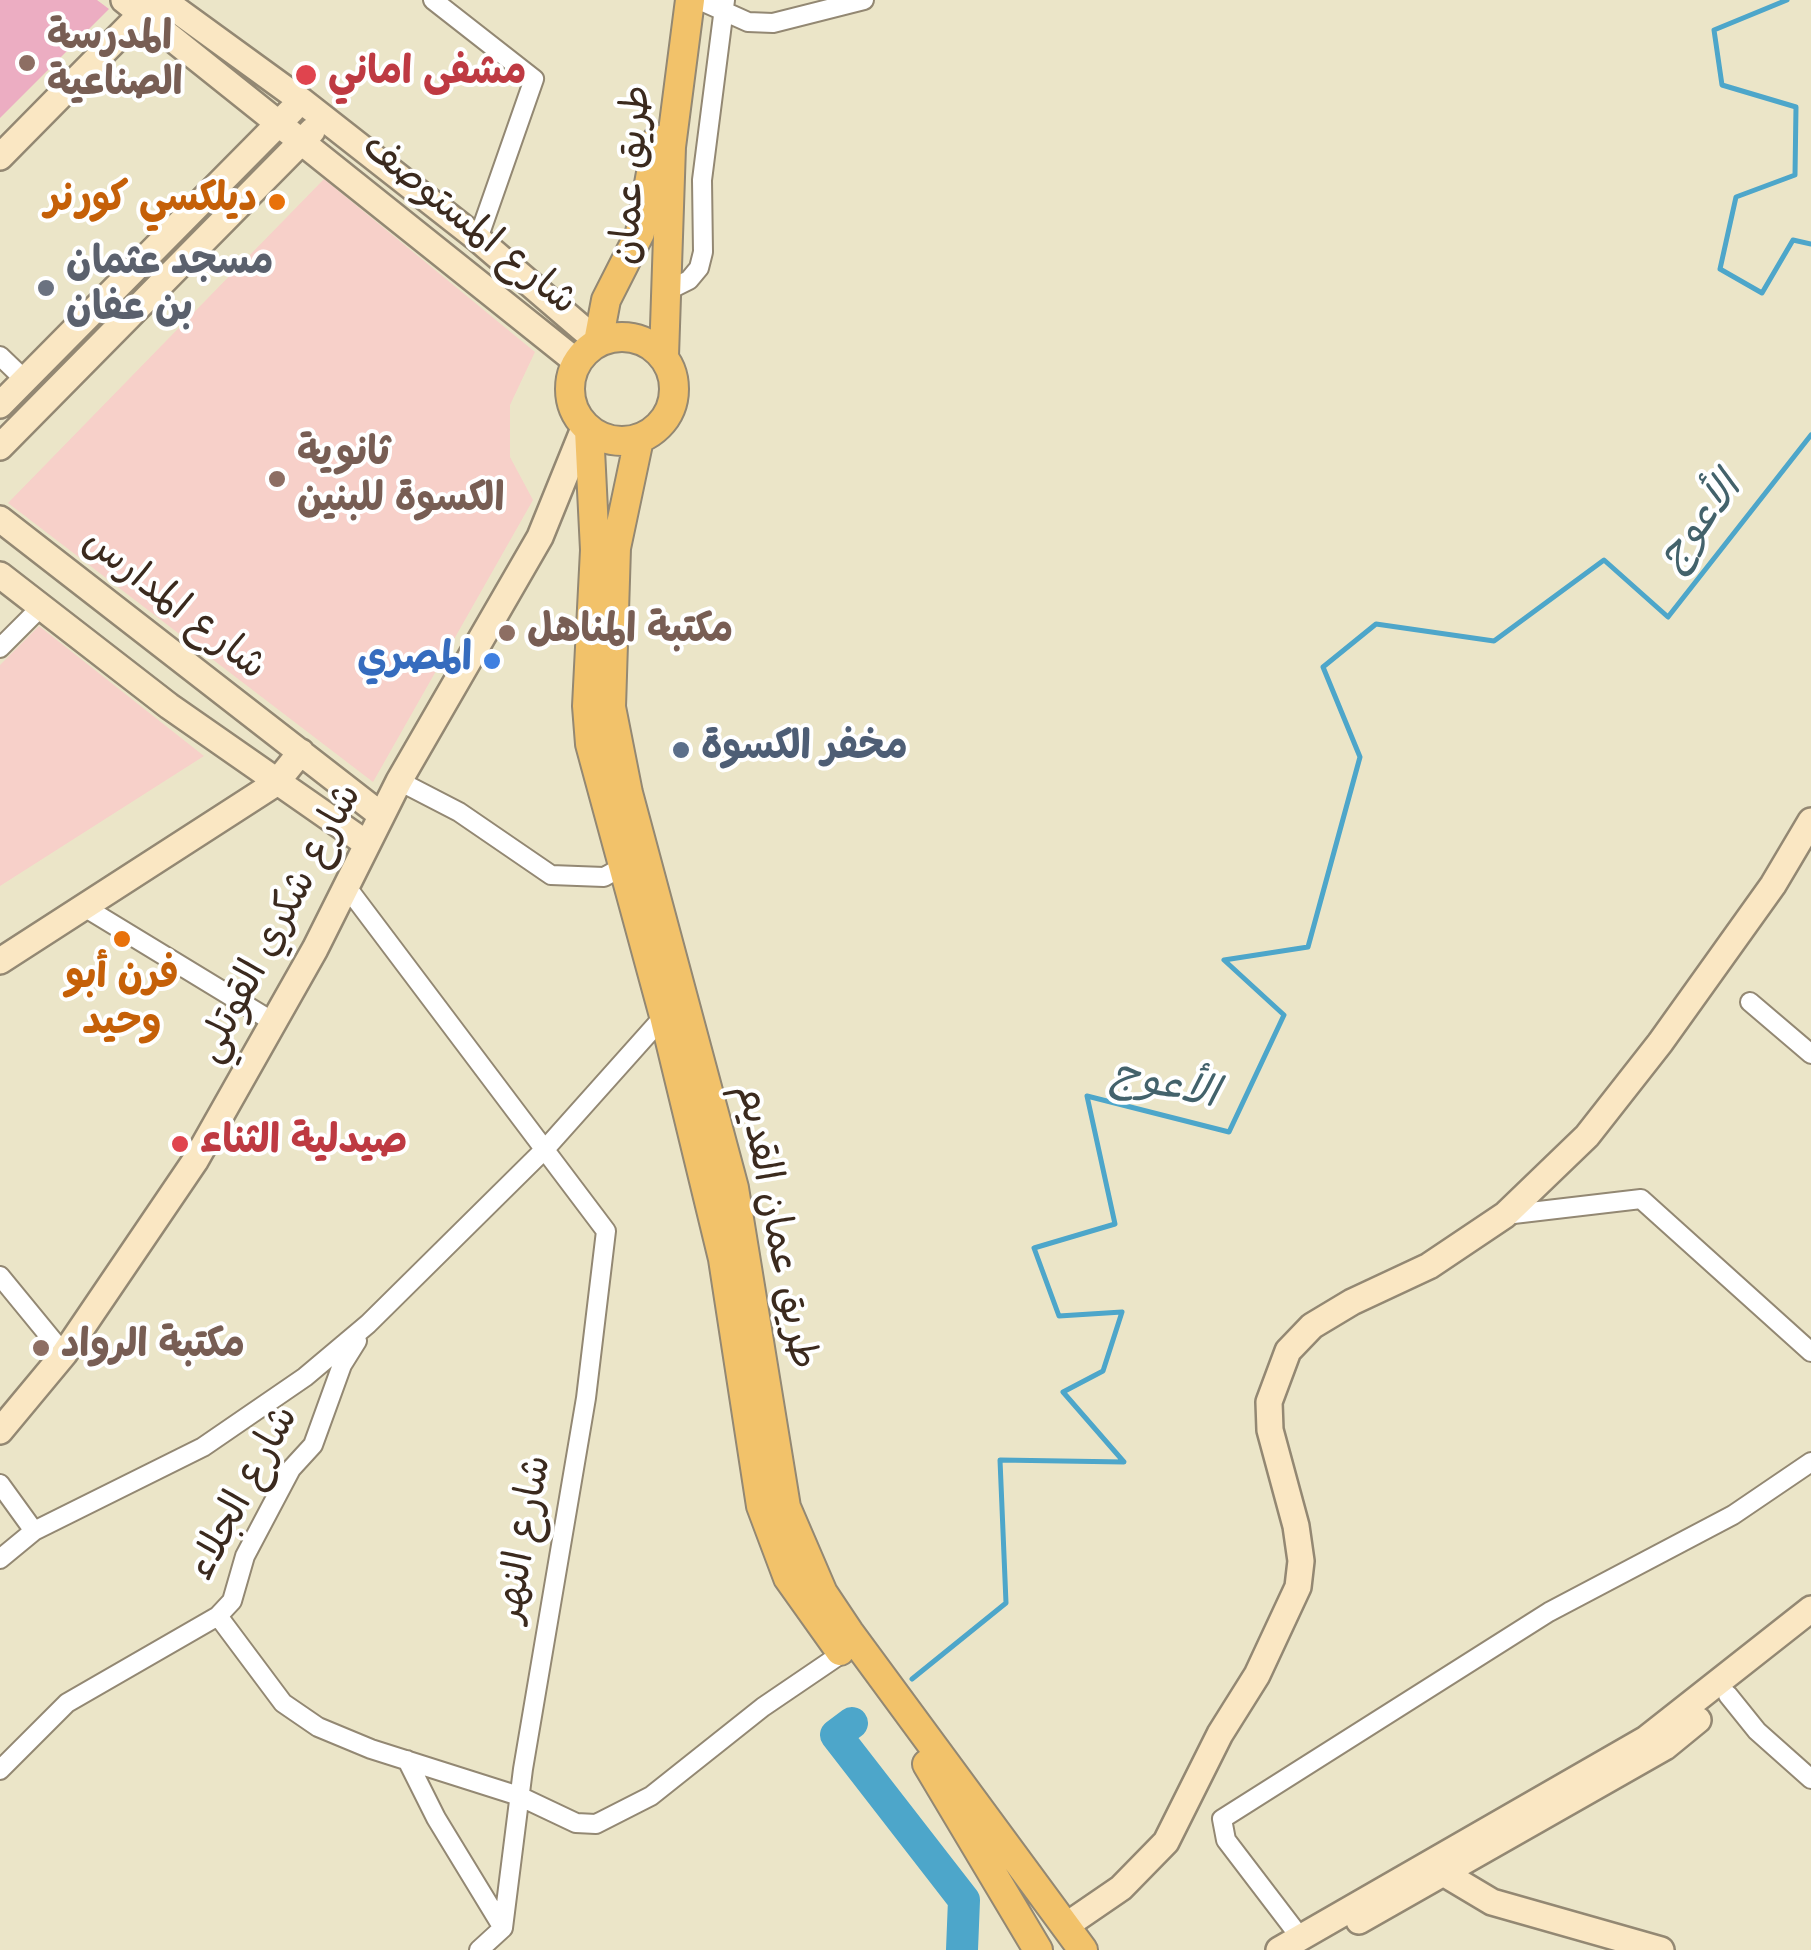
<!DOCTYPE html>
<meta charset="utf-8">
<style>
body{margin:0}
canvas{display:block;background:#ebe5c8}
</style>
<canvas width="1811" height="1950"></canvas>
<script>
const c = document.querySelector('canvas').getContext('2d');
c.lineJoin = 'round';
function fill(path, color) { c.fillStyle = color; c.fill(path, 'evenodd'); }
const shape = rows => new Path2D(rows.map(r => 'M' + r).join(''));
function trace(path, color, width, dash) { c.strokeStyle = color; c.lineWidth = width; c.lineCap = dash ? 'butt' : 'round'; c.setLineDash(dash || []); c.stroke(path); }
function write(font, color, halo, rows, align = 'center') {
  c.font = font + ' Mynerve,"Playpen Sans Arabic",sans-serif'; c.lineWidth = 8; c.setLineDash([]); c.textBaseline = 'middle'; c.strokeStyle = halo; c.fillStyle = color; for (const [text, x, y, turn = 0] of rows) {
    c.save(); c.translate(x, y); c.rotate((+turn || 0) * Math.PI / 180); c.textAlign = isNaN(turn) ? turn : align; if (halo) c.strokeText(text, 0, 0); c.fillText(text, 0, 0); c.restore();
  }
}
const built = shape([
 [324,179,535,352,510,405,510,457,533,500,373,782,8,503],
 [39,626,204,756,0,886,0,665]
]);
const stream = shape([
 [1787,0,1714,30,1722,85,1796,107,1795,175,1736,197,1720,269,1762,293,1793,240,1811,244],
 [912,1679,1006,1603,1000,1460,1124,1462,1063,1392,1103,1371,1122,1312,1059,1316,1034,1248,1115,1224,1087,1096,1229,1132,1284,1015,1224,960,1308,947,1360,757,1323,667,1376,624,1494,641,1604,560,1668,617,1811,435]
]);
const river = shape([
 [852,1723,836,1735,964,1900,962,1950]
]);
const building = shape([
 [0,0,97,0,109,9,0,118]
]);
const street = shape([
 [433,0,534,79,478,239],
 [699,0,748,22,773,23,864,0],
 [667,291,689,280,699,268,703,252,702,180,725,0],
 [0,356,25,380],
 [0,648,40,608],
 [399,781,459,812,551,875,604,877,622,867],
 [346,886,606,1231,586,1398,523,1769,503,1928,479,1950],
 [86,908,275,1023],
 [1750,1002,1811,1054],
 [1505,1215,1641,1199,1811,1352],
 [0,1276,64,1354],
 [0,1484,34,1531],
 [0,1559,34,1531,203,1447,305,1377,368,1324,547,1147,664,1016],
 [218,1616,283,1703,318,1727,371,1749,519,1796,576,1823,596,1824,651,1796,763,1707,841,1654],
 [1728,1695,1757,1731,1811,1779],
 [407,1760,436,1818,503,1928],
 [0,1770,67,1703,218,1616,232,1601,245,1556,291,1469,313,1445,342,1365,357,1341],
 [1300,1937,1226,1840,1222,1819,1549,1612,1733,1515,1811,1462]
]);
const secondary = shape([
 [124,0,577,362],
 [163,0,302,101,478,239,598,342],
 [0,157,151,4],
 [0,405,292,110],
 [0,447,312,131],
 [0,519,381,815],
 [0,575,169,706,367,844],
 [0,961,276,783,301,752],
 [0,1431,64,1354,195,1161,315,949,399,781,540,537,585,426],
 [1435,1868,1492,1902,1661,1950],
 [1359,1921,1665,1747,1698,1720],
 [1067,1925,1121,1888,1166,1842,1220,1734,1257,1675,1298,1587,1301,1561,1296,1526,1270,1430,1269,1402,1288,1351,1312,1326,1352,1302,1429,1266,1505,1215,1587,1136,1660,1043,1773,885,1811,821],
 [1279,1950,1646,1739,1811,1609]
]);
const primary = shape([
 '570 389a52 52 0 1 1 104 0a52 52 0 1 1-104 0Z',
 [598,342,606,300,640,233,657,140],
 [664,356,671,147,690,0],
 [589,430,595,550,587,706,590,744,664,1016,723,1259,761,1506,788,1578,840,1651],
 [639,439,616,548,611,707,628,793,734,1188,786,1507,823,1593,849,1632,1083,1950],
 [927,1764,1038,1950]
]);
const markers = [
 [27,63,10,"#8d6e63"],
 [306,75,12,"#e0444e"],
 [277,202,10,"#e8710a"],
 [46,288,10,"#6b7280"],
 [277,479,10,"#8d6e63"],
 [507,633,10,"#8d6e63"],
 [492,661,10,"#3f7fe0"],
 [681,750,10,"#5c6f8a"],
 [122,939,10,"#e8710a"],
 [180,1144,10,"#e0444e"],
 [41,1348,10,"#8d6e63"]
];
const educationNames = [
 ["المدرسة",47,40],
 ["الصناعية",47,86],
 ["ثانوية",297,456],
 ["الكسوة للبنين",297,502],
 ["مكتبة المناهل",527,633],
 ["مكتبة الرواد",61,1348]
];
const healthNames = [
 ["مشفى اماني",328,75],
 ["صيدلية الثناء",200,1144]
];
const streetNames = [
 ["طريق عمان",634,175,-86],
 ["شارع المستوصف",468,226,39],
 ["شارع المدارس",173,606,38],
 ["شارع شكري القوتلي",281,924,-62],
 ["طريق عمان القديم",774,1227,79],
 ["شارع الجلاء",245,1494,-62],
 ["شارع النهر",526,1539,-80]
];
const foodNames = [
 ["ديلكسي كورنر",257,202],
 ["فرن أبو",122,979,"center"],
 ["وحيد",122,1025,"center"]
];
const worshipNames = [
 ["مسجد عثمان",66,265],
 ["بن عفان",66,311]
];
const shopNames = [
 ["المصري",472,661]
];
const serviceNames = [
 ["مخفر الكسوة",701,750]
];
const waterNames = [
 ["الأعوج",1702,524,-52],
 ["الأعوج",1164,1087,12]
];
fill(built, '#f7d0c9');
trace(stream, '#4da6ca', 5);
trace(river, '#4da6ca', 32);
fill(building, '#ecadc2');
trace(street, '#938873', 22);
trace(secondary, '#938873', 30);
trace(primary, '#938873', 32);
trace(street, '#fff', 18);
trace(secondary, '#fae7c3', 25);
trace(primary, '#f2c26a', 28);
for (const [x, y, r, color] of markers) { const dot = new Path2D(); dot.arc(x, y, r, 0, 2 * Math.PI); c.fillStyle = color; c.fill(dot); trace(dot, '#fff', 4); }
write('bold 40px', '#785e54', '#fff', educationNames, 'left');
write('bold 40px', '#be3a42', '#fff', healthNames, 'left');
write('40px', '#3b2a1e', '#fff', streetNames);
write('bold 40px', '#c56008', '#fff', foodNames, 'right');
write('bold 40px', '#5b616d', '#fff', worshipNames, 'left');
write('bold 40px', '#366cbe', '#fff', shopNames, 'right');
write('bold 40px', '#4e5e75', '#fff', serviceNames, 'left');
write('italic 42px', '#43626b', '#fff', waterNames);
</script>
